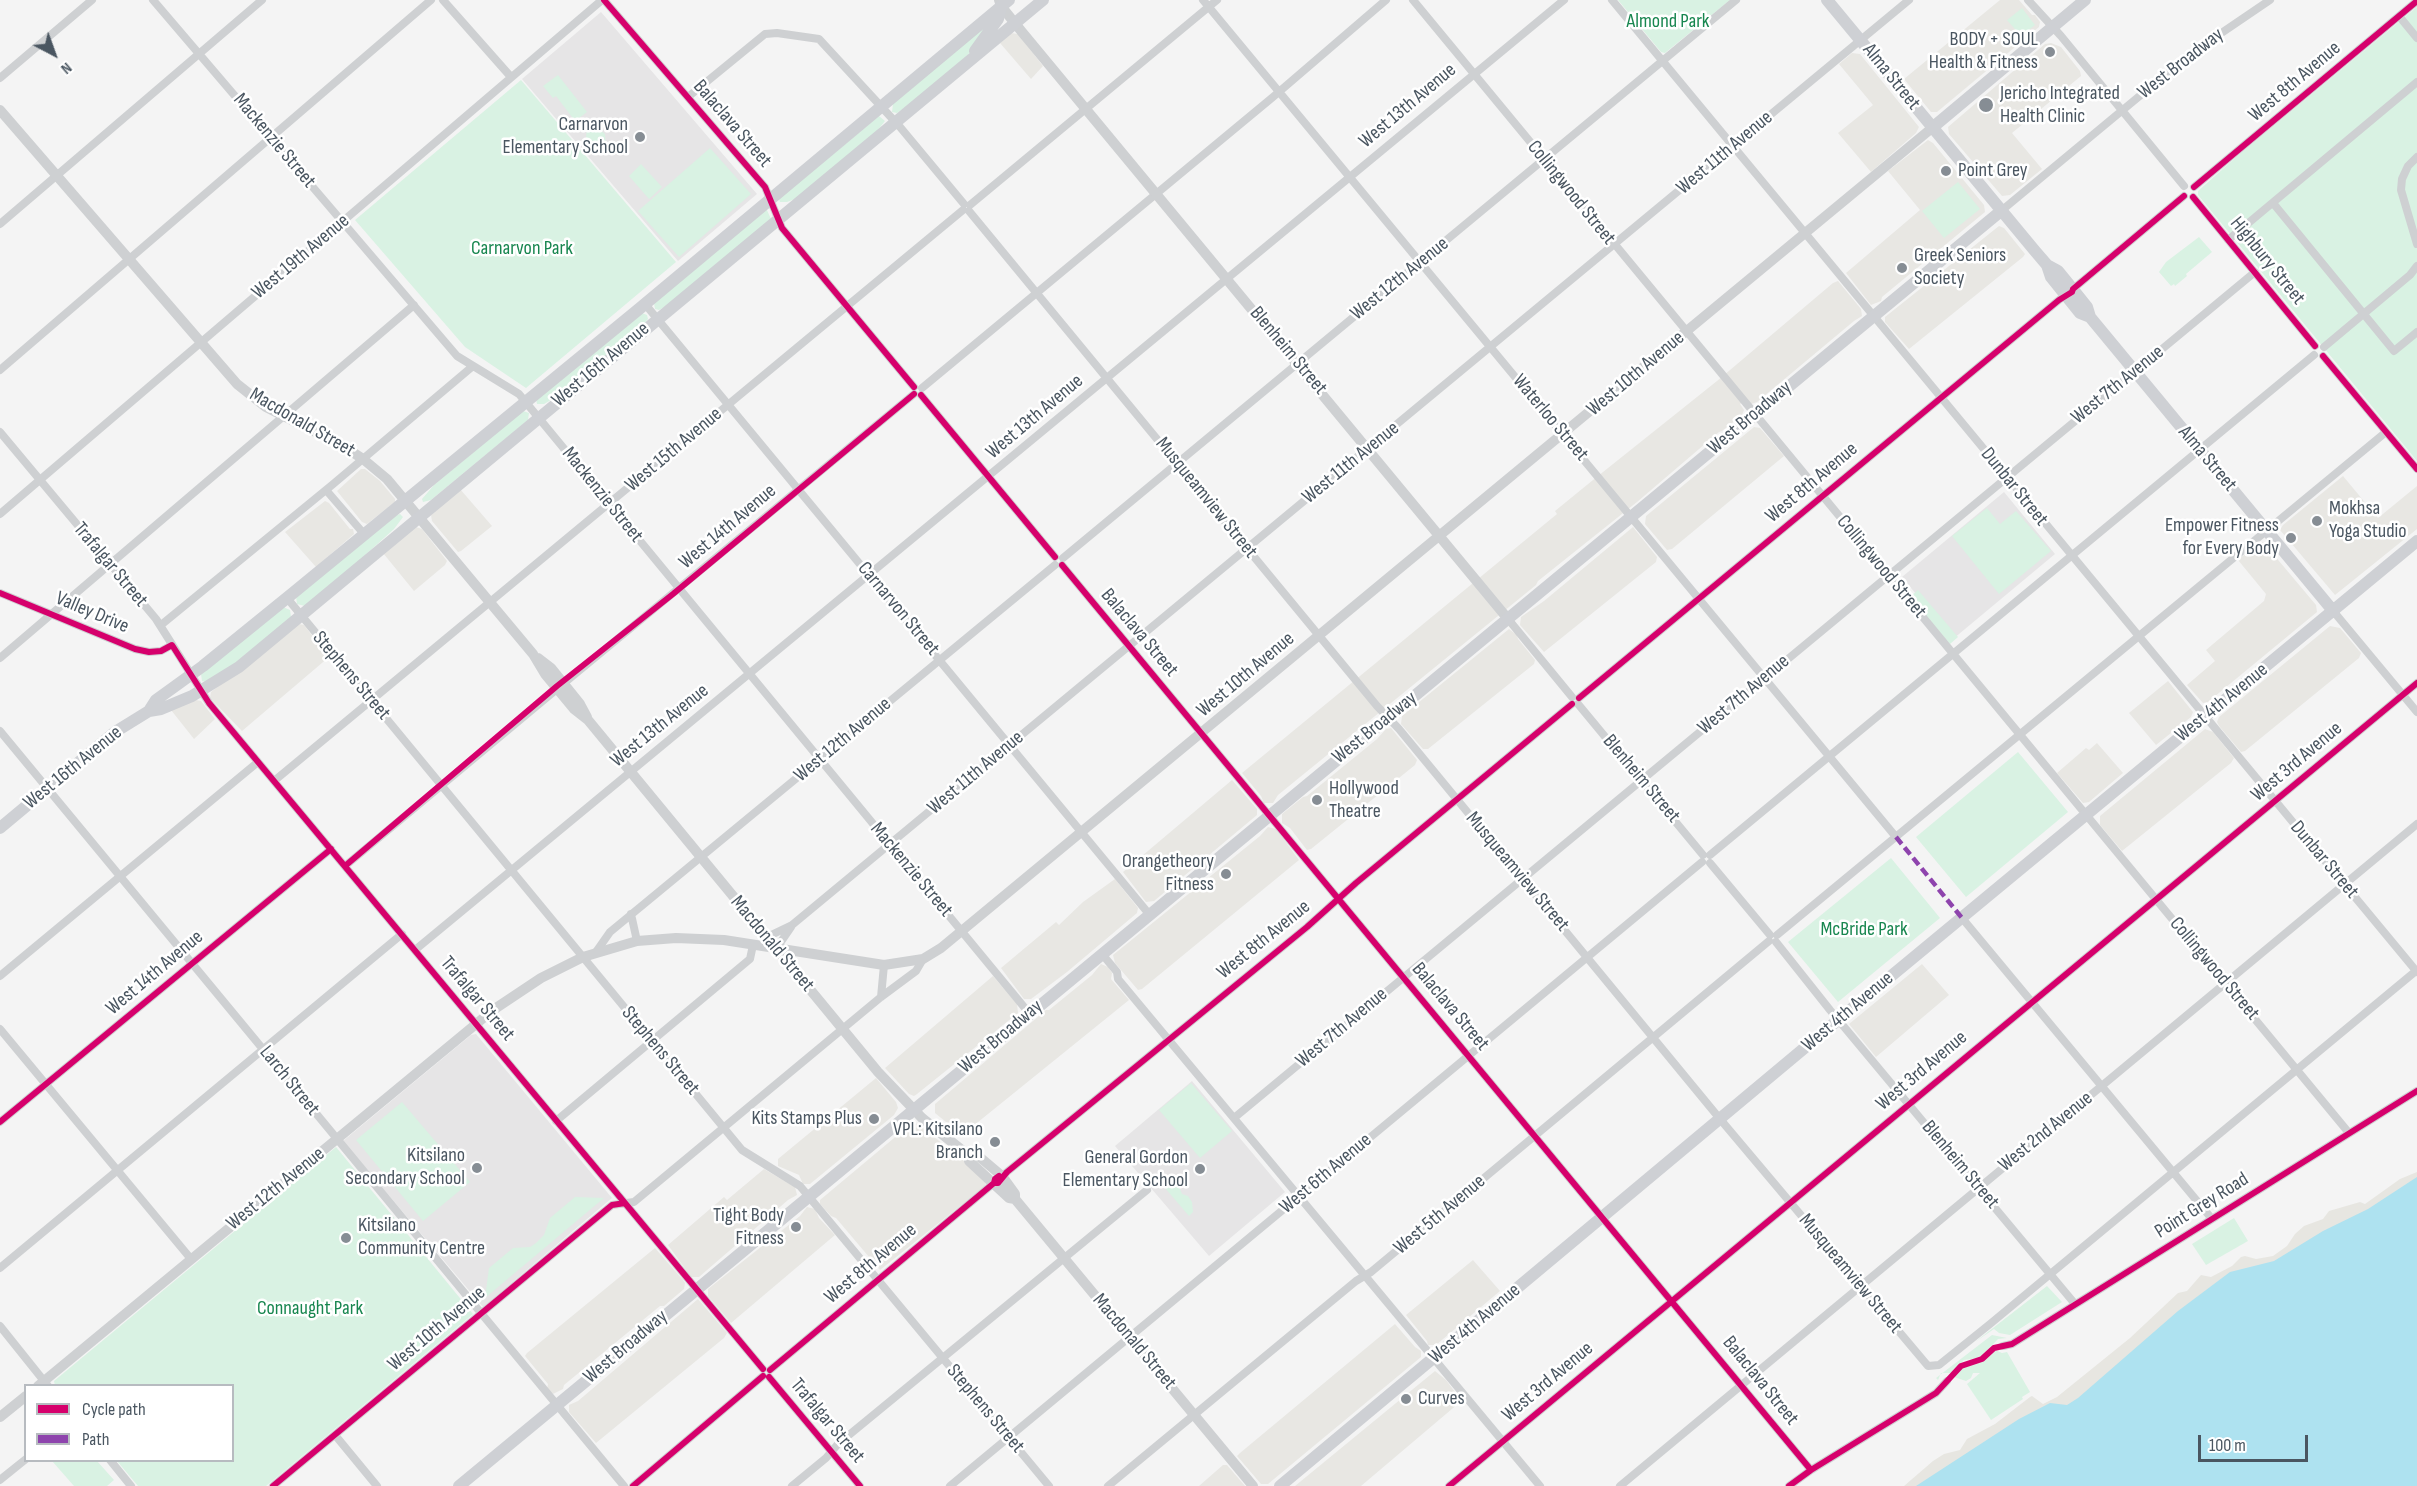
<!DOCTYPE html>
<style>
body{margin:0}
#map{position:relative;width:2417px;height:1486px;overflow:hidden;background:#f4f4f4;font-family:"Sofia Sans Condensed",sans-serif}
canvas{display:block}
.legend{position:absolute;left:24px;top:1384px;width:210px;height:78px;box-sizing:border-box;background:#fff;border:2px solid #b7bbc0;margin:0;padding:8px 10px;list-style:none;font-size:18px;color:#4a5661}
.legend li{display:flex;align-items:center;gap:12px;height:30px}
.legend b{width:30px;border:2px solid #b7bbc0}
.north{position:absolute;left:24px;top:24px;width:60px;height:60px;-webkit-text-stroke:4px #fff;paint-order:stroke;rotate:139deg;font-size:16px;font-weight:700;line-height:24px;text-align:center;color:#4a5661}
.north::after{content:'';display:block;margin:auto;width:21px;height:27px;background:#4a5661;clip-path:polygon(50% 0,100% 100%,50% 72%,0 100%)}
.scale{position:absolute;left:2198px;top:1435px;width:110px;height:27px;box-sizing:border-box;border:3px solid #4a5661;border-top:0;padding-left:8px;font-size:18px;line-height:21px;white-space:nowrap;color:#4a5661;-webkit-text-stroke:4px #fff;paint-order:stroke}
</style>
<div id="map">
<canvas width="2417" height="1486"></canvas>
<ul class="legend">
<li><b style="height:8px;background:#d6006c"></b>Cycle path</li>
<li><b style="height:8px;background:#8e44ad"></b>Path</li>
</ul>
<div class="north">N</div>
<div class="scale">100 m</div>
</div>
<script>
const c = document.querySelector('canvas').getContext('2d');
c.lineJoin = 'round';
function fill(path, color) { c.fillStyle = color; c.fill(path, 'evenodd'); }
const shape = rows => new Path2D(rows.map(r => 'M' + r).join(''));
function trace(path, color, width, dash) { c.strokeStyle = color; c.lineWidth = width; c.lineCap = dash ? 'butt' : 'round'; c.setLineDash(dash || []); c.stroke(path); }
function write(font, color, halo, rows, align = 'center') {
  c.font = font + ' "Sofia Sans Condensed",sans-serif'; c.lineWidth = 5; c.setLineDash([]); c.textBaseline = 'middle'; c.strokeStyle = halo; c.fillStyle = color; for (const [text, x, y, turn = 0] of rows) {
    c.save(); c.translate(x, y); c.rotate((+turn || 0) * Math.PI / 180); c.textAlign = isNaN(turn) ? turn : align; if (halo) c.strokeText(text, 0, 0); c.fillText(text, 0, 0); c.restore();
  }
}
const commercial = shape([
 [2000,0,2019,0,2032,15,2035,15,2040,22,2039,27,1937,112,1931,112,1904,79],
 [1011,33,1018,34,1043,66,1031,79,1000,43],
 [2051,43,2061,47,2080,71,2081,76,2012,133,2042,169,2010,195,2002,196,1949,134,1948,127,2045,44],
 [1852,53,1860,54,1919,127,1916,133,1871,172,1838,133,1873,105,1839,64],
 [1928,140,1933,143,1984,205,1985,212,1882,297,1881,301,1871,305,1846,273,1920,210,1888,171],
 [1999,226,2004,228,2025,254,2023,257,1909,349,1885,322,1885,317],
 [1838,281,1861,309,1862,316,1854,321,1757,402,1751,404,1746,399,1740,404,1744,410,1742,415,1722,431,1719,432,1637,502,1538,581,1536,585,1278,795,1273,803,1264,803,1261,796,1242,773,1557,514,1555,511,1593,480,1717,381,1833,283],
 [1754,427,1760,428,1784,456,1672,549,1667,550,1645,524,1646,516],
 [361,469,365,469,380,481,395,499,395,502,367,524,362,522,337,491],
 [2343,476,2378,518,2417,486,2417,529,2335,595,2280,530,2283,525],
 [460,489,492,526,461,551,458,552,432,521,431,515],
 [325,501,329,503,350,529,353,529,354,534,316,567,285,532],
 [416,527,422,529,447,561,445,565,414,591,383,553],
 [1633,527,1657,557,1656,562,1544,652,1520,625,1521,617,1544,601],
 [2263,542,2316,605,2317,612,2208,702,2203,703,2187,685,2215,661,2206,650,2264,601,2266,594,2238,560,2258,543],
 [299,624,304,625,329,657,242,731,210,698,211,692],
 [2330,626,2340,628,2361,653,2359,658,2245,751,2241,752,2219,726,2217,722,2219,717],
 [1509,629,1517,635,1518,639,1535,660,1534,664,1428,749,1423,749,1401,724,1402,716],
 [2168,681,2193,712,2191,717,2156,745,2129,713],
 [196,700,201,701,215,719,194,739,171,710],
 [1391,728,1417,760,1415,765,1311,849,1307,850,1290,828,1282,823,1282,814,1303,797,1307,796,1377,739,1386,729],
 [2205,729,2213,732,2234,758,2231,763,2122,851,2100,825,2100,816],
 [2097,743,2123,773,2089,802,2083,803,2057,773,2086,748,2089,750],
 [1232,780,1257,809,1257,815,1154,901,1146,902,1123,872],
 [1268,827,1276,829,1299,860,1142,989,1138,990,1115,963,1113,955,1260,836],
 [1115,879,1138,908,1137,913,1067,972,1031,999,1024,999,1001,968,1056,922,1059,925,1083,902],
 [1101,964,1108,967,1112,973,1111,979,1129,1000,962,1135,935,1113,935,1104,1046,1010,1049,1010,1092,975],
 [1922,964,1949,995,1876,1057,1849,1024],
 [993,976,1017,1004,1018,1013,917,1094,914,1096,909,1094,885,1068],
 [876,1078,896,1102,898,1108,894,1115,810,1184,803,1184,799,1175,778,1166,778,1159],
 [912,1123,918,1124,984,1177,986,1183,985,1186,880,1270,836,1218,831,1216,820,1204,820,1200],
 [764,1169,795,1187,797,1195,788,1200,699,1277,691,1277,668,1245,724,1197,727,1200],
 [807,1207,815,1209,819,1218,835,1235,731,1323,708,1296,708,1289,800,1216],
 [655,1248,683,1280,685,1283,684,1289,664,1306,660,1306,564,1385,563,1389,553,1394,547,1389,548,1384,525,1356,527,1353],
 [1473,1260,1500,1291,1436,1345,1428,1345,1427,1341,1406,1315],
 [698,1299,727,1333,724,1338,596,1443,569,1412,569,1405,578,1401],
 [1395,1324,1415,1347,1421,1351,1421,1357,1268,1484,1261,1484,1237,1456,1240,1453],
 [1435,1371,1446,1380,1461,1400,1459,1403,1361,1486,1295,1486],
 [1223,1465,1227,1465,1245,1486,1199,1486]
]);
const education = shape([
 [601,12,757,194,678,261,522,79],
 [2004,492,2055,554,1953,639,1902,577],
 [476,1034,612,1198,483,1307,343,1141,471,1035],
 [1192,1081,1285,1192,1209,1256,1115,1146]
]);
const green = shape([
 [1618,0,1730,0,1665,53,1661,52],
 [2417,7,2417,461,2198,195,2198,191,2241,153],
 [2022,8,2035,25,2021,36,2007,20],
 [994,19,965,59,918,99,897,113,892,112,893,104],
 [558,75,587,112,575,121,556,96,553,98,543,86],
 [521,80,676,262,526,388,465,347,355,220],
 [879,116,885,121,873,136,795,199,787,202,780,202,779,199],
 [596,121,604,124,603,128,599,129,605,134,606,146,599,152,596,152,587,142,586,137,587,129],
 [710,148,751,194,679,257,638,211],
 [641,164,662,187,649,199,629,176],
 [1958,182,1980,209,1944,238,1922,211],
 [766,208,771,219,668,305,659,310,655,309,654,303],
 [2199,237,2212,252,2186,274,2187,276,2175,286,2174,284,2171,286,2159,272,2166,262],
 [642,313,647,315,648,319,639,330,565,392,544,404,537,404,536,399],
 [523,411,529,413,528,420,431,500,423,502,422,499,434,485],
 [1987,508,2000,524,2016,511,2051,551,1999,594,1952,536],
 [400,514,403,517,394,529,330,587,305,606,297,604,296,596,394,516],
 [1918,590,1958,637,1950,644,1910,597],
 [283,607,290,610,291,617,225,673,206,682,202,681,201,674],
 [2018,752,2068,812,1966,897,1916,837],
 [1891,858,1940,918,1838,1002,1788,942],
 [1191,1083,1232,1131,1200,1158,1159,1110],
 [402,1102,470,1182,423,1221,356,1140],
 [336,1147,473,1314,266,1486,138,1486,117,1461,232,1460,232,1386,55,1386,54,1381],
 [1172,1181,1177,1182,1182,1194,1188,1196,1192,1202,1193,1212,1189,1216,1165,1188,1167,1182],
 [575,1197,604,1198,485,1298,489,1268,513,1248,530,1247,536,1243,544,1235,550,1218],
 [2234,1218,2248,1241,2206,1265,2192,1244],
 [2047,1286,2062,1302,2010,1335,1999,1333,1994,1329,1975,1342],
 [1992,1335,2007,1338,1998,1339,1980,1358,1964,1360,1951,1373,1941,1373,1938,1380,1936,1378],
 [1995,1350,2002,1353,2007,1352,2030,1392,2022,1397,2023,1399,1991,1420,1967,1384,1980,1373,1973,1373,1971,1378,1966,1381,1954,1377,1964,1366,1983,1361],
 [52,1461,97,1461,114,1480,107,1486,74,1486]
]);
const sand = shape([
 [2417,1172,2417,1260,2002,1486,1904,1486,1933,1461,1944,1454,1960,1450,1967,1439,1995,1424,2030,1397,2032,1396,2043,1404,2057,1397,2130,1338,2178,1293,2187,1291,2201,1275,2211,1277,2232,1266,2241,1257,2245,1256,2256,1259,2273,1256,2287,1246,2295,1234,2304,1226,2323,1219,2329,1211,2360,1202,2365,1204,2400,1179]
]);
const water = shape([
 [2417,1177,2417,1486,1916,1486,2019,1419,2050,1403,2067,1405,2078,1398,2178,1311,2230,1272,2274,1261,2323,1231,2368,1209]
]);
const minor = shape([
 [153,0,457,356,519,394,1029,1013],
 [443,0,511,77],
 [604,0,765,187,782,228,914,387],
 [1203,0,1896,837],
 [1413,0,2349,1133],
 [1612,0,2417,972],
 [2028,0,2061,36,2184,186],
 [2399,16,2417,38],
 [0,78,92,0],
 [688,97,765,34,777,33,819,39,900,127,964,204],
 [2417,157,2408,166,2402,179,2401,190,2417,244],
 [2194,187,2417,1],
 [2193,197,2315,346],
 [2273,203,2394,351,2417,332],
 [970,205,1217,0],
 [969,211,1377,706,1399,729,1720,1119,1928,1366,1939,1365,1990,1324,2417,970],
 [2001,211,2189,55,2270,0],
 [0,224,262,0],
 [2228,240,2417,82],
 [2073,289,2184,196],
 [645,304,1149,914],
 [2324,347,2410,275,2417,266],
 [2323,356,2417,469],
 [0,370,431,0],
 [922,388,1273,97,1386,0],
 [921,395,1055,557],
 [0,432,156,619,209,703,763,1369],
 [326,490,364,534],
 [0,514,602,0],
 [1063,558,1736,0],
 [1062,565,1811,1470],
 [0,593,135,649,149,652,161,651,172,645],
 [287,598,742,1150,800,1186,1049,1486],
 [2334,612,2417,712],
 [1508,619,1572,697],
 [161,625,332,485,473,366],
 [0,658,414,305],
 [563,684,914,394],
 [1579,698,2065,295],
 [1578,704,1703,855],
 [0,731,624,1486],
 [274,781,963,210],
 [1710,855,2314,355],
 [1710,863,1770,935],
 [345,866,557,689],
 [631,914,637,941],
 [1962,918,2212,1219],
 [1777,935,2386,432],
 [767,937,792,925,1909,0],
 [1776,942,1830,1010,2075,1304],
 [776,949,791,927],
 [415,950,1564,0],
 [596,952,610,932,1055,565],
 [1102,954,1117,972,1118,979,1540,1486],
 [0,976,258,762],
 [881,997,884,965],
 [0,1029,191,1259],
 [1234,1118,2255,272],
 [556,1121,750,959,753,945],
 [0,1122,331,849],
 [1002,1176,1307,927,1356,883,1572,704],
 [0,1268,402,934],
 [0,1326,48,1386],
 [2003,1346,2012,1344,2417,1091],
 [770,1370,994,1183],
 [769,1377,860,1486],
 [335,1435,377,1486],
 [110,1460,131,1486],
 [0,1480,26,1459],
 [273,1486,612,1205,634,1202,881,997,916,971,923,959],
 [633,1486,763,1376],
 [792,1486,826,1458,838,1444,1147,1190],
 [950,1486,1702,862],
 [1108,1486,1356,1281,1371,1272,1769,941],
 [1449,1486,2417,683],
 [1620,1486,2417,824],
 [1789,1486,1811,1470,1936,1393,1947,1381]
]);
const tertiary = shape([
 [999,0,1001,6,1022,32,1508,619],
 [0,110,237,384,266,407,343,446,363,459,387,479,533,654,545,674,574,709,588,720,878,1072,922,1118,968,1155,969,1161,1009,1198,1015,1199,1253,1486],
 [538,658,551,668,580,704,587,717],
 [968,1155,976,1154,1002,1176,1015,1194,1015,1199],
 [38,1386,493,1010,541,978,583,957,637,941,676,938,724,940,884,965,923,959,941,948,1932,128],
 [0,1417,26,1396]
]);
const secondary = shape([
 [1827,0,2035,251,2047,265,2058,271,2067,282,2087,307,2090,317],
 [975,51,998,19,1001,6],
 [1932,128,2085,0],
 [2047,265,2051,277,2080,313,2090,317,2334,612],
 [149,711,161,709,192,696,239,667,1043,0],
 [0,828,115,732,149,711,156,700,203,666,293,593,639,309,1009,0],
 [459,1486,2001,211],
 [1280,1486,1838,1020,2417,541]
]);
const quiet = shape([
 [1896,837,1962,918]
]);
const cycleway = shape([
 [604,0,765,187,782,228,914,387],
 [2194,187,2417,1],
 [2193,197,2315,346],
 [2323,356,2417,469],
 [921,395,1055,557],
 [1062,565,1811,1470],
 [0,593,135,649,149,652,161,651,172,645,209,703,763,1369],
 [1579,698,2059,300,2072,292,2073,289,2184,196],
 [345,866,557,686,673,594,914,394],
 [0,1122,331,849],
 [994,1183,998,1183,1007,1172,1307,927,1356,883,1572,704],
 [770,1370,994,1183,995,1179,999,1176],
 [769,1377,860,1486],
 [273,1486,612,1205,625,1203],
 [633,1486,763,1376],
 [1449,1486,2417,683],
 [1789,1486,1811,1470,1936,1393,1961,1366,1982,1359,1994,1348,2012,1344,2417,1091]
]);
const markers = [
 [2050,52,6,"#868d94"],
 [1986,105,8,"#868d94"],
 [640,137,6,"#868d94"],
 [1946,171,6,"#868d94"],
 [1902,268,6,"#868d94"],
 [2317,521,6,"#868d94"],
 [2291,538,6,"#868d94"],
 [1317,800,6,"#868d94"],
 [1226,874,6,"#868d94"],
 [874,1119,6,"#868d94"],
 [995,1142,6,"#868d94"],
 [477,1168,6,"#868d94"],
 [1200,1169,6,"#868d94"],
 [796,1227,6,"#868d94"],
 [346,1238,6,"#868d94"],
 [1406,1399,6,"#868d94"]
];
const parkNames = [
 ["Almond Park",1668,22],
 ["Carnarvon Park",522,249],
 ["McBride Park",1864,930],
 ["Connaught Park",310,1309]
];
const poiNames = [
 ["BODY + SOUL",2038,40],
 ["Health & Fitness",2038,63],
 ["Jericho Integrated",2000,94,"left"],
 ["Health Clinic",2000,117,"left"],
 ["Carnarvon",628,125],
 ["Elementary School",628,148],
 ["Point Grey",1958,171,"left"],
 ["Greek Seniors",1914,256,"left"],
 ["Society",1914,279,"left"],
 ["Mokhsa",2329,509,"left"],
 ["Yoga Studio",2329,532,"left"],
 ["Empower Fitness",2279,526],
 ["for Every Body",2279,549],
 ["Hollywood",1329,789,"left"],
 ["Theatre",1329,812,"left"],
 ["Orangetheory",1214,862],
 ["Fitness",1214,885],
 ["Kits Stamps Plus",862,1119],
 ["VPL: Kitsilano",983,1130],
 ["Branch",983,1153],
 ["Kitsilano",465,1156],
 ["Secondary School",465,1179],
 ["General Gordon",1188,1158],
 ["Elementary School",1188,1181],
 ["Tight Body",784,1216],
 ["Fitness",784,1239],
 ["Kitsilano",358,1226,"left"],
 ["Community Centre",358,1249,"left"],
 ["Curves",1418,1399,"left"]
];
const streetNames = [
 ["West Broadway",2181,64,-38],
 ["Alma Street",1891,77,51],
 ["West 8th Avenue",2295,82,-40],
 ["West 13th Avenue",1408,106,-40],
 ["Balaclava Street",732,124,49],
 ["Mackenzie Street",274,141,50],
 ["West 11th Avenue",1725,153,-40],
 ["Collingwood Street",1571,193,51],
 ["West 19th Avenue",301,257,-40],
 ["Highbury Street",2267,261,51],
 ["West 12th Avenue",1400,279,-39],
 ["Blenheim Street",1288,351,50],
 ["West 16th Avenue",601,365,-40],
 ["West 10th Avenue",1636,374,-40],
 ["West 7th Avenue",2118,385,-39],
 ["West 13th Avenue",1035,417,-40],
 ["Waterloo Street",1550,418,50],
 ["West Broadway",1750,418,-40],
 ["Macdonald Street",302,423,30],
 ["West 15th Avenue",674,450,-40],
 ["Alma Street",2207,459,50],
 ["West 11th Avenue",1351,463,-39],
 ["West 8th Avenue",1812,483,-40],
 ["Dunbar Street",2014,487,51],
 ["Mackenzie Street",602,495,51],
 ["Musqueamview Street",1206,498,51],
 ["West 14th Avenue",728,527,-40],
 ["Trafalgar Street",110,565,50],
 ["Collingwood Street",1881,567,50],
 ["Carnarvon Street",898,609,50],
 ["Valley Drive",92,613,23],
 ["Balaclava Street",1139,633,50],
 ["West 10th Avenue",1246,675,-40],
 ["Stephens Street",351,676,50],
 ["West 7th Avenue",1744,695,-40],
 ["West 4th Avenue",2222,703,-39],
 ["West 13th Avenue",660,726,-39],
 ["West Broadway",1375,728,-39],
 ["West 12th Avenue",843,740,-40],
 ["West 3rd Avenue",2297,762,-40],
 ["West 16th Avenue",73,768,-39],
 ["West 11th Avenue",976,773,-40],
 ["Blenheim Street",1641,779,50],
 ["Dunbar Street",2324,860,50],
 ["Mackenzie Street",911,870,50],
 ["Musqueamview Street",1517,872,50],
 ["West 8th Avenue",1264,940,-39],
 ["Macdonald Street",772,944,50],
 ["Collingwood Street",2214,969,50],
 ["West 14th Avenue",155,973,-40],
 ["Trafalgar Street",477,999,50],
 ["Balaclava Street",1450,1007,50],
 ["West 4th Avenue",1848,1012,-40],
 ["West 7th Avenue",1342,1028,-40],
 ["West Broadway",1001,1037,-40],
 ["Stephens Street",660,1051,50],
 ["West 3rd Avenue",1922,1071,-40],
 ["Larch Street",289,1081,51],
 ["West 2nd Avenue",2046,1132,-39],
 ["Blenheim Street",1960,1165,50],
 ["West 6th Avenue",1326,1174,-40],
 ["West 12th Avenue",276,1189,-39],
 ["Point Grey Road",2202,1206,-32],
 ["West 5th Avenue",1440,1215,-40],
 ["West 8th Avenue",871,1264,-40],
 ["Musqueamview Street",1850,1274,50],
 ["West 4th Avenue",1475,1324,-40],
 ["West 10th Avenue",437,1329,-40],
 ["Macdonald Street",1134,1342,50],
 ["West Broadway",626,1347,-40],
 ["Balaclava Street",1760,1381,51],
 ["West 3rd Avenue",1548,1382,-40],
 ["Stephens Street",985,1409,50],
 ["Trafalgar Street",827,1421,50]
];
fill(commercial, '#e8e7e3');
fill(education, '#e6e5e6');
fill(green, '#d9f2e3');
fill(sand, '#e7e6e1');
fill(water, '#aee2f0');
trace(minor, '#ced0d2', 8);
trace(tertiary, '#ced0d2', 10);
trace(secondary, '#ced0d4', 12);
trace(quiet, '#8e44ad', 4.5, [9, 4.5]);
trace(cycleway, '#d6006c', 6);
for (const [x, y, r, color] of markers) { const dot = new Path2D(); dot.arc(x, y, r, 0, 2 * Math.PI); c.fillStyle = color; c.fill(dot); trace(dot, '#fff', 2); }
write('20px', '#17864f', '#fff', parkNames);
write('20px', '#4a5661', '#fff', poiNames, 'right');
write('20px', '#4a5661', '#fff', streetNames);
</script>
